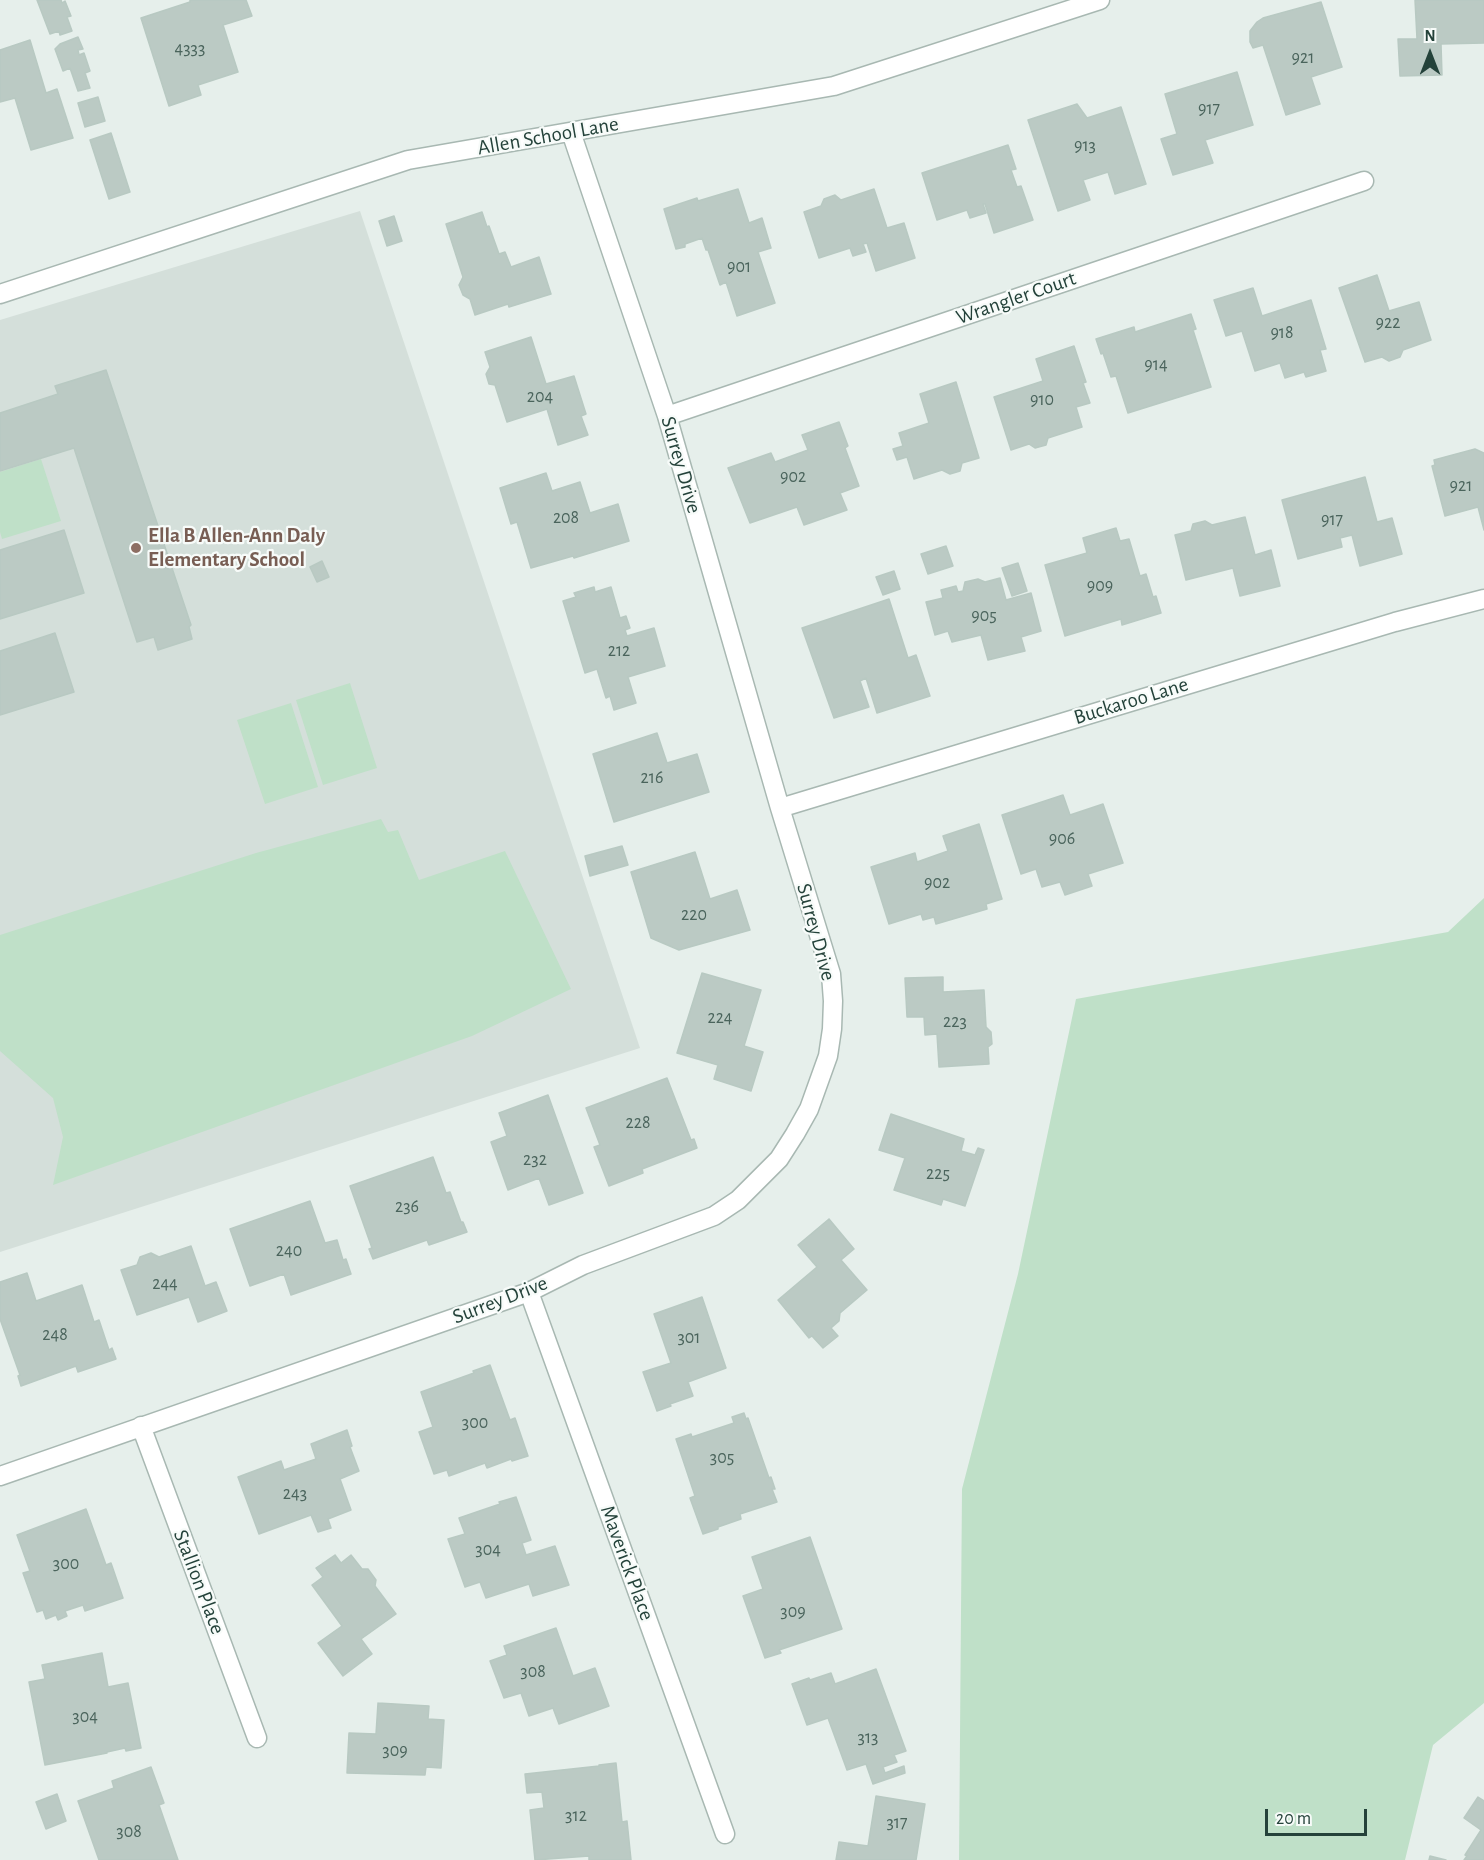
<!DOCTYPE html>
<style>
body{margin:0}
#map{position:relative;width:1484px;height:1860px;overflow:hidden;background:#e6efeb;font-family:"Alegreya Sans",sans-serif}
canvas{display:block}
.north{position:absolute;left:1400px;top:24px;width:60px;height:60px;-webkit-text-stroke:4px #f7fbf9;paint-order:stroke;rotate:0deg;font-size:16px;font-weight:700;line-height:24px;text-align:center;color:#24423a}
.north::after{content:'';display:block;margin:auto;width:21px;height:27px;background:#24423a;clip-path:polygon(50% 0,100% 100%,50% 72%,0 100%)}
.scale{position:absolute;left:1265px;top:1809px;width:102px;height:27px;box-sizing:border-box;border:3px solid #24423a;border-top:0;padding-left:8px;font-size:18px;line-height:21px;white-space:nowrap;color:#24423a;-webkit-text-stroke:4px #f7fbf9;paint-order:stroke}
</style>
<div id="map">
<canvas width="1484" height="1860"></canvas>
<div class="north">N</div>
<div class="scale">20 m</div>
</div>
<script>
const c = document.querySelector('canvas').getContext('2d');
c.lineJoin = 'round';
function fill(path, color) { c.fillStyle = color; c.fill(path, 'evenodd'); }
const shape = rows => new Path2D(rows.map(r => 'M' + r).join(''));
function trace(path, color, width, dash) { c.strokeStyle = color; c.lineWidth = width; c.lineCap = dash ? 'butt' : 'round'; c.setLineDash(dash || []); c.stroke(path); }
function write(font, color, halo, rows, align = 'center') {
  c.font = font + ' "Alegreya Sans",sans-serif'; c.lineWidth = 4.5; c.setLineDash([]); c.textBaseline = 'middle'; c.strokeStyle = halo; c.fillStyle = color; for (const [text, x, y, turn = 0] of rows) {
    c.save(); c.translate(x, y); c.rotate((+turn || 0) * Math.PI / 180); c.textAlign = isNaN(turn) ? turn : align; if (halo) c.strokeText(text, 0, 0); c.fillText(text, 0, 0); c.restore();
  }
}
const built = shape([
 [360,211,640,1048,0,1252,0,320]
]);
const green = shape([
 [41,459,61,521,2,539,0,532,0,472],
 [350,683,377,768,323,785,296,700],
 [291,703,318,787,265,804,237,720],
 [381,819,388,832,398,830,419,880,505,851,571,989,472,1036,53,1185,63,1137,53,1098,0,1051,0,935,256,853],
 [1484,898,1484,1703,1433,1745,1405,1860,959,1860,962,1489,1018,1274,1076,999,1448,932]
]);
const building = shape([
 [37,0,61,0,62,3,65,1,71,16,67,17,72,31,60,35,59,31,50,34,37,0],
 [190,0,246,0,252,16,223,25,238,72,198,85,201,95,169,106,141,18,190,2,190,0],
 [1415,0,1484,0,1484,43,1441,44,1442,75,1400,76,1398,39,1417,39,1415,0],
 [1321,2,1342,67,1311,77,1320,104,1286,115,1263,45,1253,48,1250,42,1250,31,1257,22,1263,18,1321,2],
 [78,37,83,49,78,50,79,55,84,53,90,71,85,73,90,88,78,91,70,68,63,71,55,49,60,44,78,37],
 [30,40,46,93,57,89,73,138,31,150,15,98,0,102,0,50,30,40],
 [1237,72,1253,125,1205,140,1213,163,1173,175,1161,139,1177,134,1165,94,1237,72],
 [98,97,105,121,85,127,78,103,98,97],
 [1077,104,1087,118,1121,107,1146,184,1115,194,1108,172,1083,180,1090,200,1058,211,1028,120,1077,104],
 [111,133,130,192,109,199,90,140,111,133],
 [1008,145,1016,169,1011,170,1017,187,1021,186,1033,220,994,233,985,204,983,204,986,213,970,218,967,210,937,220,922,173,1008,145],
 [738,189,749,223,762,218,771,248,758,252,775,303,737,316,726,282,720,285,708,250,706,250,702,238,685,244,685,247,676,249,664,209,697,198,698,201,738,189],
 [874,189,887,228,904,223,915,258,876,271,867,243,863,244,866,252,853,256,850,248,819,258,804,212,821,206,824,199,835,195,841,200,874,189],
 [482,212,487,227,489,226,499,254,505,252,511,267,539,257,551,294,509,307,508,304,475,315,470,299,463,295,459,285,463,277,446,224,482,212],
 [394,216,402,241,387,246,379,221,394,216],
 [1377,275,1389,311,1419,302,1431,340,1403,350,1400,357,1389,361,1382,357,1365,362,1339,288,1377,275],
 [1253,288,1262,316,1311,300,1326,349,1320,350,1326,371,1306,377,1304,372,1285,378,1280,363,1255,371,1242,331,1226,336,1214,300,1253,288],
 [1191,314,1196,329,1193,330,1211,387,1128,413,1116,376,1111,377,1103,353,1101,354,1096,339,1134,327,1135,332,1191,314],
 [531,337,546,384,574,376,586,414,581,416,588,435,558,445,547,409,507,422,495,385,489,384,486,374,490,367,485,352,531,337],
 [1074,346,1086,382,1083,383,1090,403,1076,407,1082,427,1048,438,1046,445,1035,448,1029,444,1011,450,994,397,1043,381,1036,359,1074,346],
 [106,370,191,625,189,627,192,639,158,650,154,637,137,642,74,448,0,471,0,413,58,394,55,386,106,370],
 [956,382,979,458,962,463,960,471,950,474,942,470,914,479,907,457,897,460,893,449,903,446,899,433,929,423,920,394,956,382],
 [839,422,848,446,845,448,859,486,840,493,847,510,804,525,797,507,750,523,728,468,771,453,775,462,808,450,802,435,839,422],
 [1475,449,1484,453,1484,530,1478,507,1445,516,1432,466,1435,465,1434,460,1475,449],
 [546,473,552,491,580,482,590,513,618,504,629,541,574,558,573,556,531,568,517,522,511,524,500,488,546,473],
 [1365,477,1377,522,1392,518,1402,554,1360,566,1352,535,1340,538,1342,547,1298,559,1282,500,1365,477],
 [1245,517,1255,555,1271,550,1280,586,1240,596,1233,568,1186,580,1175,535,1191,531,1193,524,1205,521,1212,525,1245,517],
 [1116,528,1120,541,1129,539,1140,576,1146,574,1153,597,1156,596,1161,613,1122,625,1121,619,1065,636,1045,565,1087,553,1083,538,1116,528],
 [64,530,84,593,0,619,0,550,64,530],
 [946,546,953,566,928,574,921,554,946,546],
 [322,561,329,577,317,582,310,567,322,561],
 [1018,563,1027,591,1012,596,1002,568,1018,563],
 [894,571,900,589,883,595,876,577,894,571],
 [1000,578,1006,600,1031,593,1041,631,1021,637,1025,651,988,660,981,635,952,642,948,631,935,635,926,602,943,598,941,590,956,586,958,592,963,591,965,582,978,579,985,582,1000,578],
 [594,587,595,592,611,587,620,618,626,616,630,628,625,630,627,636,654,628,665,666,628,677,636,703,614,710,610,696,606,698,597,669,585,673,563,601,576,597,574,593,594,587],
 [889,599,908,658,916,655,930,696,877,713,866,678,860,681,869,707,834,718,802,628,889,599],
 [55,633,74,692,0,715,0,651,55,633],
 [657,733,667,763,697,754,709,792,614,822,593,754,657,733],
 [1063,795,1070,815,1103,804,1123,863,1088,874,1092,886,1065,895,1060,882,1042,887,1036,869,1021,874,1002,815,1063,795],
 [979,824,1002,899,986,904,987,909,936,924,934,917,923,920,921,914,889,924,871,867,915,853,917,862,948,851,943,836,979,824],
 [622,846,628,865,590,876,585,856,622,846],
 [695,852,710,899,737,890,750,930,679,950,651,938,631,872,695,852],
 [702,973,761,990,744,1046,763,1052,751,1091,714,1079,718,1065,677,1053,702,973],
 [943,977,943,992,984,990,986,1027,991,1032,992,1044,988,1047,989,1064,939,1067,937,1034,925,1035,924,1017,907,1017,905,978,943,977],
 [667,1078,691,1140,694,1139,697,1148,642,1169,643,1173,609,1186,594,1147,600,1145,586,1108,667,1078],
 [548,1095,583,1193,549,1205,539,1178,508,1190,491,1142,507,1136,499,1113,548,1095],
 [891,1114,964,1139,961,1151,975,1155,978,1148,984,1150,965,1206,943,1199,941,1205,894,1190,905,1158,879,1150,891,1114],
 [433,1157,446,1193,450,1192,461,1222,463,1222,467,1232,429,1245,427,1240,373,1259,369,1249,372,1248,350,1186,433,1157],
 [310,1201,325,1243,337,1240,343,1260,346,1259,351,1274,291,1295,284,1274,250,1286,230,1229,310,1201],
 [829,1219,854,1249,841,1260,867,1290,840,1313,839,1321,831,1328,838,1336,823,1348,812,1336,809,1338,778,1300,817,1267,798,1245,829,1219],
 [191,1246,205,1286,216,1282,227,1311,198,1322,189,1297,137,1315,121,1270,137,1265,140,1257,151,1253,159,1257,191,1246],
 [27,1273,36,1301,82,1285,94,1322,99,1320,109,1350,112,1348,116,1359,78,1372,76,1366,21,1386,18,1376,20,1375,0,1319,0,1282,27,1273],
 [702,1297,726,1368,688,1382,693,1396,670,1404,671,1406,657,1411,643,1372,671,1363,654,1314,702,1297],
 [490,1365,510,1420,515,1418,528,1456,512,1461,511,1459,487,1468,485,1463,449,1476,447,1470,434,1474,419,1432,433,1427,421,1392,474,1373,473,1371,490,1365],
 [744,1413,746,1419,748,1418,769,1478,771,1477,775,1489,772,1489,777,1502,740,1514,741,1519,718,1527,718,1529,703,1534,690,1498,695,1496,676,1439,691,1434,692,1437,734,1423,732,1417,744,1413],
 [347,1430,352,1446,350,1447,359,1471,340,1479,351,1510,328,1519,331,1528,318,1532,311,1515,259,1534,238,1477,281,1461,284,1470,316,1459,311,1444,347,1430],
 [516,1497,531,1540,522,1543,526,1555,555,1546,569,1585,533,1596,529,1584,486,1598,480,1582,465,1587,448,1539,465,1534,459,1518,500,1504,499,1502,516,1497],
 [86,1509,106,1565,111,1563,123,1598,85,1611,83,1605,65,1611,67,1616,58,1620,56,1615,46,1619,43,1610,37,1612,23,1573,30,1571,17,1535,86,1509],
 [810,1537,842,1629,779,1650,781,1653,765,1658,743,1596,763,1589,752,1557,810,1537],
 [335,1555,341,1563,351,1555,362,1569,368,1569,376,1580,375,1586,396,1614,361,1639,372,1654,343,1676,318,1643,342,1626,312,1585,323,1577,316,1568,335,1555],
 [556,1628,573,1676,595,1668,609,1706,559,1724,553,1708,529,1716,521,1693,504,1698,490,1661,507,1655,504,1646,556,1628],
 [102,1653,108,1687,128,1683,141,1748,126,1751,125,1748,107,1752,107,1753,45,1765,29,1682,45,1679,42,1665,102,1653],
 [876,1669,906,1751,894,1755,897,1762,883,1767,885,1773,904,1766,905,1773,873,1784,866,1764,847,1770,828,1718,807,1725,792,1684,809,1678,810,1680,831,1673,835,1684,876,1669],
 [378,1703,429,1706,428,1719,444,1720,441,1768,426,1767,425,1775,347,1773,349,1733,376,1734,378,1703],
 [616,1763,622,1822,627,1821,631,1860,589,1860,589,1856,535,1860,530,1810,544,1808,542,1792,527,1793,525,1774,599,1766,599,1765,616,1763],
 [151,1767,164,1803,159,1805,178,1860,99,1860,78,1801,114,1788,112,1781,151,1767],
 [57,1794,66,1821,46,1829,36,1802,57,1794],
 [876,1796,925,1804,916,1860,836,1860,839,1842,868,1846,876,1796],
 [1478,1797,1484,1801,1484,1860,1464,1860,1467,1856,1465,1855,1481,1830,1464,1818,1478,1797],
 [1430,1856,1446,1860,1429,1860,1430,1856]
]);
const street = shape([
 [0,294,408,160,834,86,1100,0],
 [667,416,1364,181],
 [780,808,1395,622,1484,599],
 [529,1292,725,1834],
 [141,1426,257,1738],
 [0,1476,529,1292,583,1265,714,1216,738,1200,779,1159,795,1134,809,1109,828,1056,832,1029,833,1001,831,974,780,808,667,416,571,132]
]);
const markers = [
 [136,548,6,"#8d6e63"]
];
const numberNames = [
 ["4333",190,49],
 ["921",1303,58],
 ["917",1209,109],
 ["913",1085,146],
 ["901",739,267],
 ["922",1388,323],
 ["918",1282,333],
 ["914",1156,365],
 ["204",540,397],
 ["910",1042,400],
 ["902",793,477],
 ["921",1461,486],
 ["208",566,518],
 ["917",1332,520],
 ["909",1100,586],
 ["905",984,616],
 ["212",619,651],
 ["216",652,778],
 ["906",1062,839],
 ["902",937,883],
 ["220",694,915],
 ["224",720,1018],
 ["223",955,1022],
 ["228",638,1123],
 ["232",535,1160],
 ["225",938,1174],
 ["236",407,1207],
 ["240",289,1251],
 ["244",165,1284],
 ["248",55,1335],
 ["301",689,1338],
 ["300",475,1423],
 ["305",722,1458],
 ["243",295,1494],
 ["304",488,1550],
 ["300",66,1564],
 ["309",793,1612],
 ["308",533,1672],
 ["304",85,1717],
 ["313",868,1738],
 ["309",395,1751],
 ["312",576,1816],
 ["317",897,1823],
 ["308",129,1832]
];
const streetNames = [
 ["Allen School Lane",548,136,-10],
 ["Wrangler Court",1016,298,-19],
 ["Surrey Drive",681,465,74],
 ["Buckaroo Lane",1131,701,-17],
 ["Surrey Drive",816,932,75],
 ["Surrey Drive",500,1300,-21],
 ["Maverick Place",627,1563,70],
 ["Stallion Place",199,1582,69]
];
const educationNames = [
 ["Ella B Allen-Ann Daly",148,536],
 ["Elementary School",148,560]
];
fill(built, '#d4dfda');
fill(green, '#bfe0c8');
fill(building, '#bbcac4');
trace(building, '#b8c9c2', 1.5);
trace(street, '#a8b8b2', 21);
trace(street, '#fff', 18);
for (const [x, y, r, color] of markers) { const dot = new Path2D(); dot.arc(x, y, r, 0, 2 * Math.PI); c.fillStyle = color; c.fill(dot); trace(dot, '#f7fbf9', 2); }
write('18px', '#4a645c', null, numberNames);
write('21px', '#24423a', '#f7fbf9', streetNames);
write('bold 21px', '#785e54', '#f7fbf9', educationNames, 'left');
</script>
